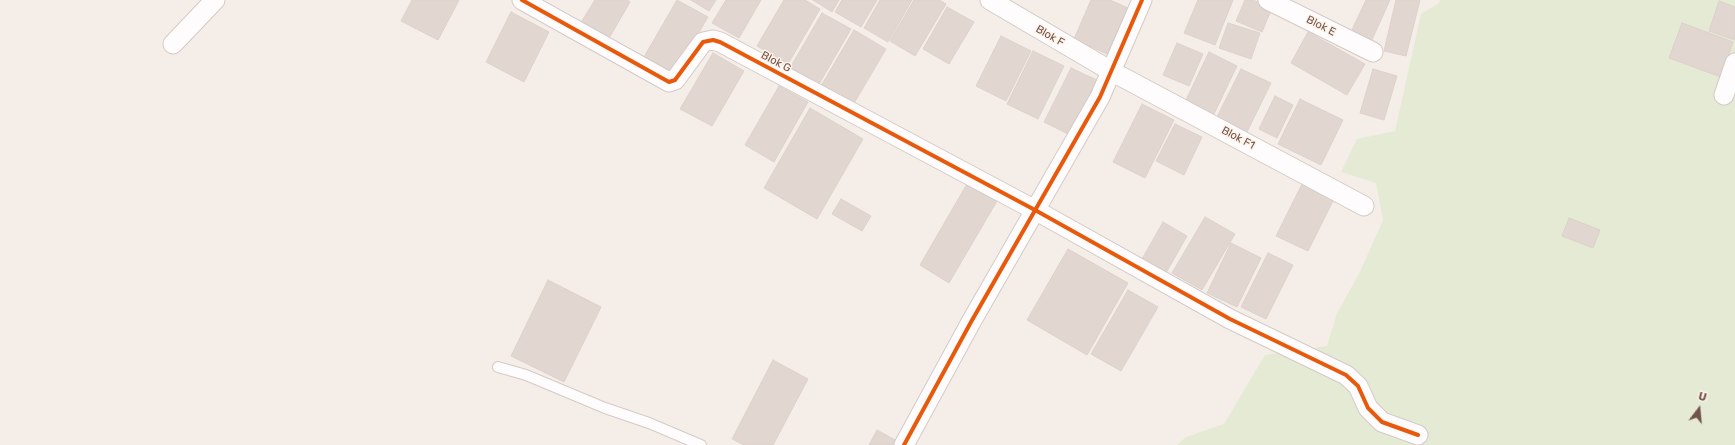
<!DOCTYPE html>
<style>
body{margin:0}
#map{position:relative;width:1735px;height:445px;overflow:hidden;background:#f5eee8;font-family:Rubik,sans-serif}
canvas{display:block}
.north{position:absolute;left:1679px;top:389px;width:40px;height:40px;-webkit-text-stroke:3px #fef3e9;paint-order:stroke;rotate:16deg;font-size:11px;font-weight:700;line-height:16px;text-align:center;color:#71534b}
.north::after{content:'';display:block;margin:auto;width:14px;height:18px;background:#71534b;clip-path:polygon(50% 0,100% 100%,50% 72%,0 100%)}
</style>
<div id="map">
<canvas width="1735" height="445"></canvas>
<div class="north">U</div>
</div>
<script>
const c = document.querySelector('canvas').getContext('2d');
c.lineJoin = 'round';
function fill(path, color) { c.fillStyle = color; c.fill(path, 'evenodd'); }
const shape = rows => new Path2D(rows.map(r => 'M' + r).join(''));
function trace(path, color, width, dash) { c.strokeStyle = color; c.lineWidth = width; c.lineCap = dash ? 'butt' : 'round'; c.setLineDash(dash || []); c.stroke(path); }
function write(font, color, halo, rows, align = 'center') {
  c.font = font + ' Rubik,sans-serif'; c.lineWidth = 3; c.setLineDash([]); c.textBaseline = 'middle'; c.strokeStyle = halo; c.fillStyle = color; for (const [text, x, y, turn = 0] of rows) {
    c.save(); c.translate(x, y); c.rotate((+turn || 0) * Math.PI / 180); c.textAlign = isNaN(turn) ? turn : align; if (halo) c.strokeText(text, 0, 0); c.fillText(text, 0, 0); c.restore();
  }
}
const green = shape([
 [1440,0,1735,0,1735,445,1177,445,1186,437,1224,424,1265,355,1327,346,1337,313,1360,272,1383,220,1376,183,1341,172,1357,139,1395,131,1421,14,1439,3]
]);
const building = shape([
 [412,0,459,0,438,40,401,21,412,0],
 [595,0,627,0,630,2,608,40,580,24,595,0],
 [677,0,708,17,674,75,644,57,677,0],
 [691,0,716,0,709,11,691,0],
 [726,0,761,0,739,38,712,23,726,0],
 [784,0,805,0,820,9,788,64,757,46,784,0],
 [813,0,839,0,832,12,813,0],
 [842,0,877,0,861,27,835,12,842,0],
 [880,0,912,0,888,42,864,28,880,0],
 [914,0,939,0,946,4,915,56,890,41,914,0],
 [1091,0,1110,0,1128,8,1107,54,1074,39,1091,0],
 [1198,0,1233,0,1215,45,1184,33,1198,0],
 [1245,0,1253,0,1272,8,1262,32,1236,21,1245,0],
 [1366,0,1390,0,1370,44,1350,34,1366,0],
 [1396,0,1420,0,1406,56,1384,51,1396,0],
 [1719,1,1735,7,1735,40,1709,31,1719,1],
 [947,7,974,22,949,64,923,49,947,7],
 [511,12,549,32,524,82,486,62,511,12],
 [822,13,851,29,819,84,790,68,822,13],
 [1228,23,1260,33,1251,59,1219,48,1228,23],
 [1682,23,1733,42,1721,77,1669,58,1682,23],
 [854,30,886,49,853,105,821,86,854,30],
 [1308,32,1365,64,1347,95,1291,63,1308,32],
 [1001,36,1031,51,1006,101,976,86,1001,36],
 [1177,43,1203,54,1189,86,1163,75,1177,43],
 [1033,51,1064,66,1038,119,1007,104,1033,51],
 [1209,52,1237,66,1213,116,1185,102,1209,52],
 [713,53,744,71,712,126,680,109,713,53],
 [1071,68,1101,82,1074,137,1044,122,1071,68],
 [1241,69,1271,83,1247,132,1217,117,1241,69],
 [1373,69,1397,76,1384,120,1360,113,1373,69],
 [779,86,808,102,774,162,745,145,779,86],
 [1275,96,1293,105,1277,138,1259,129,1275,96],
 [1300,99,1343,120,1321,165,1278,144,1300,99],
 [1142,104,1174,120,1145,178,1113,162,1142,104],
 [810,108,863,139,817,219,764,188,810,108],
 [1175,124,1202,137,1184,175,1156,161,1175,124],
 [1303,182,1335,197,1308,251,1276,236,1303,182],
 [967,184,997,201,949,283,920,265,967,184],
 [841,199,871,216,862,231,832,214,841,199],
 [1205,217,1235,234,1202,290,1172,273,1205,217],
 [1569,218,1600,230,1593,248,1562,236,1569,218],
 [1163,222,1187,236,1166,273,1142,259,1163,222],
 [1231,243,1261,258,1237,307,1207,293,1231,243],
 [1068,249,1128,283,1087,355,1027,320,1068,249],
 [1268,253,1293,265,1266,319,1241,307,1268,253],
 [548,280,601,307,564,382,511,356,548,280],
 [1128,290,1158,307,1121,371,1091,354,1128,290],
 [773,360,808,379,773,445,744,445,732,439,773,360],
 [877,430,899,442,897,445,869,445,877,430]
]);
const service = shape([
 [498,367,526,375,605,408,649,423,701,445]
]);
const minor = shape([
 [522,0,669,82,675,80,703,42,713,40,720,42,1035,210,1230,319,1346,375,1358,386,1368,408,1382,422,1418,435],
 [990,0,1111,71,1364,206],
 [1268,0,1373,52],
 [173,44,215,0],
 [1724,95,1735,63],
 [904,445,971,322,1100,97,1142,0]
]);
const cycleway = shape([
 [522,0,669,82,675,80,703,42,713,40,720,42,1035,210,1230,319,1346,375,1358,386,1368,408,1382,422,1418,435],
 [904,445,971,322,1100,97,1142,0]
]);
const streetNames = [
 ["Blok E",1321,26,27],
 ["Blok F",1050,36,30],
 ["Blok G",776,62,28],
 ["Blok F1",1238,138,28]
];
fill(green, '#e4ead4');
fill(building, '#e1d6d0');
trace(building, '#ddd1cb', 1);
trace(service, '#d4cac6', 12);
trace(minor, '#d4cac6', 21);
trace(service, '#fefcfc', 10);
trace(minor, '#fefcfc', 19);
trace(cycleway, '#e8590c', 4);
write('11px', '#71534b', '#fef3e9', streetNames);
</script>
